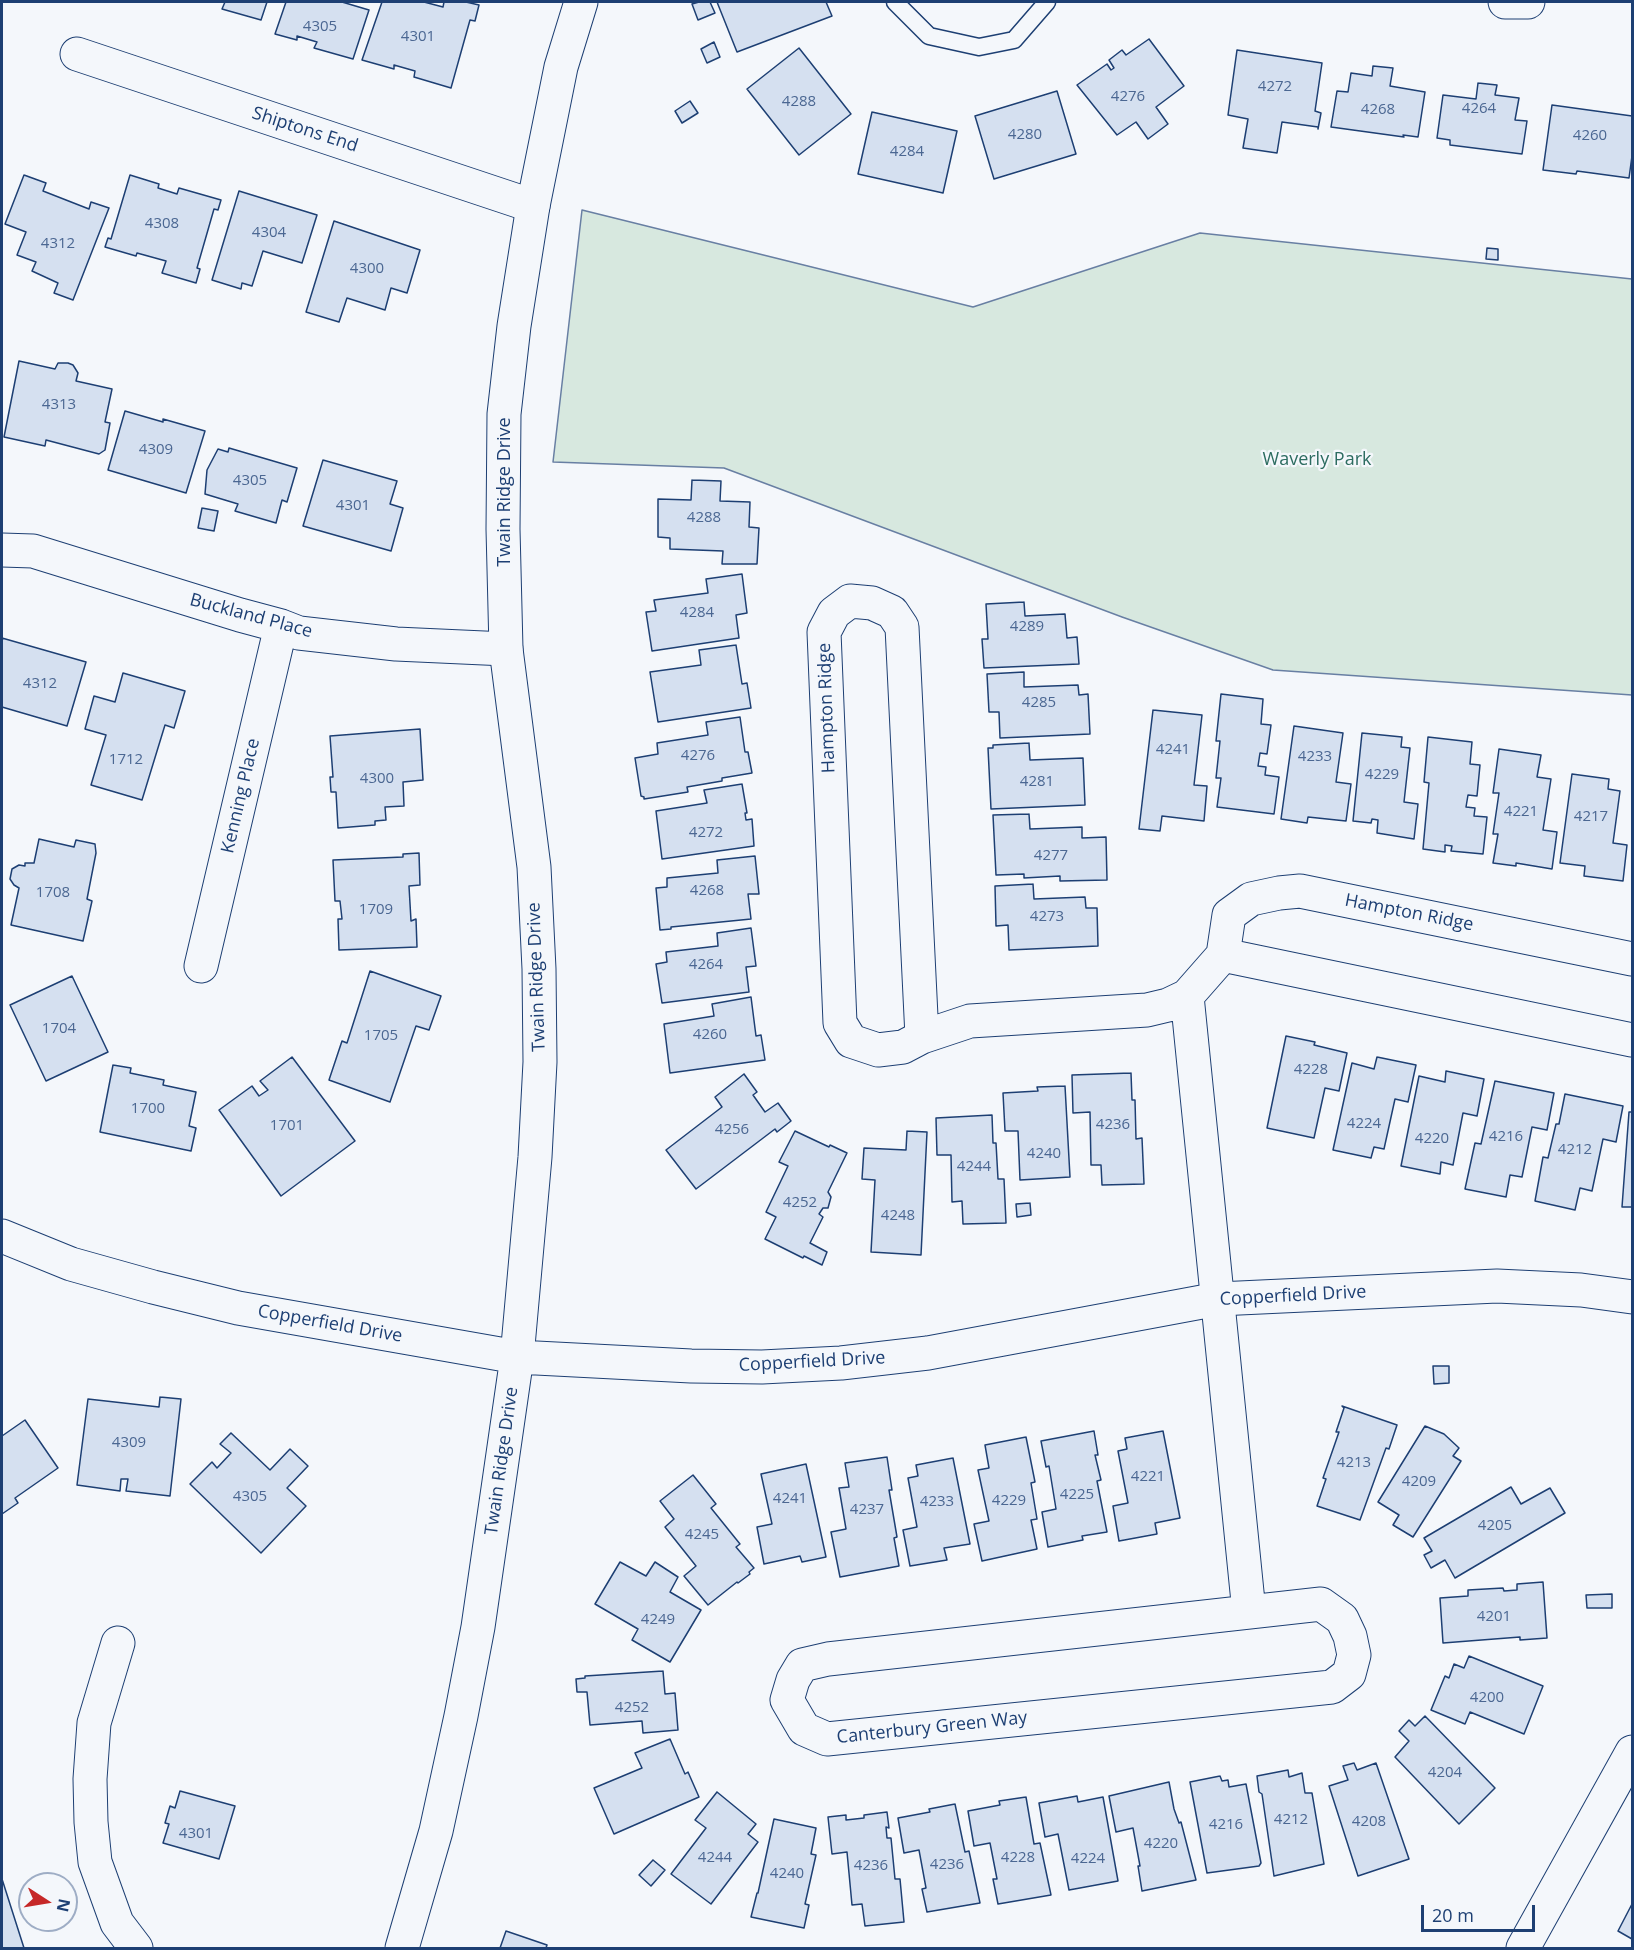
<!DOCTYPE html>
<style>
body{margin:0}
#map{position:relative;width:1634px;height:1950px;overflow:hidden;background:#f4f7fb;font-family:"Open Sans",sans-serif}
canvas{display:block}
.frame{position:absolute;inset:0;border:3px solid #1d3f73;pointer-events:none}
.north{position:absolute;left:18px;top:1872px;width:60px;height:60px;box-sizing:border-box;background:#f4f7fb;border:2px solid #9eadc5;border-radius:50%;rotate:102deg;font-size:16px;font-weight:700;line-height:24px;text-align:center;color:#1d3f73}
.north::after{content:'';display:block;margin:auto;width:21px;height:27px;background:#c62828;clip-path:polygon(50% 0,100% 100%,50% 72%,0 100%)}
.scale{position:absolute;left:1421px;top:1905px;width:114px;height:27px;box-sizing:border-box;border:3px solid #1d3f73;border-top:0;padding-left:8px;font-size:18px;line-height:21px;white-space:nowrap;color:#1d3f73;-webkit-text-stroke:4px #f4f7fb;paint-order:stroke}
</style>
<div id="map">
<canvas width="1634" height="1950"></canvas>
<div class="frame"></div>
<div class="north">N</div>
<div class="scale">20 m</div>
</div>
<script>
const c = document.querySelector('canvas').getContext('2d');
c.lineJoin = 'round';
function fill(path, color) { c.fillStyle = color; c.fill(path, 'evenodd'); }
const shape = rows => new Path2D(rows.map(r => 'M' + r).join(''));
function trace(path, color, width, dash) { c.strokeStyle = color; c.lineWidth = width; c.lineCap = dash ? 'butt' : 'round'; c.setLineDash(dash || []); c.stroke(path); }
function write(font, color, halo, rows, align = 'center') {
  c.font = font + ' "Open Sans",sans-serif'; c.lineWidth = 4.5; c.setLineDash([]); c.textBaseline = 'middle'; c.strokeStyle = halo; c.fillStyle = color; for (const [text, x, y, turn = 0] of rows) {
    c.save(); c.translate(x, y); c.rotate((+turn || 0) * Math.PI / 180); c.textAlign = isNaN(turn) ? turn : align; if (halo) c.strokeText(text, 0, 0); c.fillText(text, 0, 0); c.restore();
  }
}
const green = shape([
 [582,210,973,307,1200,233,1632,279,1632,695,1273,670,1122,617,724,468,553,462,582,210]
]);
const building = shape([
 [225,2,267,2,261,20,222,9,225,2],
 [286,2,342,2,369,10,353,59,314,48,317,42,297,36,297,40,275,34,286,2],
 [382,2,424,2,443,7,444,2,466,2,479,5,475,21,470,20,451,88,414,77,415,71,394,65,394,69,362,60,382,2],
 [699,2,710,2,715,13,698,20,692,4,699,2],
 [717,2,826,2,832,16,737,52,717,2],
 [1149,39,1184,86,1156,107,1168,124,1148,139,1136,122,1117,135,1077,85,1107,64,1111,70,1114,68,1109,60,1122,50,1126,55,1149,39],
 [714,42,720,57,707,63,701,49,714,42],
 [799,48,851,114,799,155,747,89,799,48],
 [1237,50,1322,63,1315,111,1321,113,1318,129,1318,127,1282,122,1277,153,1243,148,1248,119,1228,115,1237,50],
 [1373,66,1393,68,1390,86,1425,92,1418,137,1403,135,1404,137,1331,127,1337,91,1348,92,1351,73,1372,76,1373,66],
 [1478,83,1497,85,1495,95,1519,98,1515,120,1527,121,1522,154,1450,145,1450,140,1437,138,1443,95,1476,99,1478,83],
 [1057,91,1076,154,994,179,975,116,1057,91],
 [690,101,698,113,682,123,675,111,690,101],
 [1552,105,1632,116,1632,156,1629,178,1577,171,1576,174,1543,170,1552,105],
 [872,112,957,131,943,193,858,174,872,112],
 [24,175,46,183,43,191,89,209,91,202,109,208,73,300,54,293,58,283,32,271,36,262,17,255,26,232,5,224,24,175],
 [130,175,159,184,158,188,177,194,179,188,221,200,218,210,214,209,197,268,200,269,196,283,162,273,166,261,137,253,136,256,105,247,108,238,111,239,130,175],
 [239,191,317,215,302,263,263,251,252,286,242,283,241,289,212,280,239,191],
 [334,221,420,250,407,293,391,288,385,310,347,298,339,322,306,312,334,221],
 [1487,248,1498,249,1498,260,1486,259,1487,248],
 [19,361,55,369,58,363,68,363,73,365,78,373,76,381,112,389,105,422,110,423,105,450,99,454,46,440,45,446,4,437,19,361],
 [125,411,163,422,163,419,205,431,186,493,108,470,125,411],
 [229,448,297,468,287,502,282,500,276,523,235,511,238,504,205,494,207,470,218,449,228,452,229,448],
 [323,460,397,481,390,504,403,508,391,551,303,526,323,460],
 [692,480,721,481,720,501,750,502,749,527,759,528,757,564,722,564,723,551,670,549,670,538,658,537,658,499,691,500,692,480],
 [202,508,218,511,214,531,198,528,202,508],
 [742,574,747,613,736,615,739,638,652,651,646,612,656,611,654,600,708,593,706,579,742,574],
 [1024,602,1025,616,1065,614,1067,638,1077,637,1079,664,984,668,982,639,988,639,986,604,1024,602],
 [2,638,86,662,67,726,2,707,2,638],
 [736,645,742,684,747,683,751,708,658,722,650,672,701,665,699,650,736,645],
 [1024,672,1024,687,1078,685,1079,695,1088,694,1090,734,1000,738,999,712,989,712,987,674,1024,672],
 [123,673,185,691,174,728,165,725,142,800,91,785,106,735,85,729,94,696,115,702,123,673],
 [1221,694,1263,699,1261,724,1271,725,1267,754,1260,753,1258,766,1266,767,1265,775,1279,777,1274,814,1217,807,1221,778,1216,778,1220,741,1216,741,1221,694],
 [1153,710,1202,715,1194,785,1207,786,1204,821,1162,816,1160,831,1139,829,1153,710],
 [740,717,745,752,748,752,752,773,722,778,722,781,687,787,688,792,644,799,644,797,641,796,635,758,658,754,657,743,708,735,706,722,740,717],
 [1294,726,1343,733,1336,782,1351,784,1346,821,1308,817,1307,823,1281,819,1294,726],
 [420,729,423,780,403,782,404,806,385,807,386,820,375,821,375,825,338,828,336,792,331,792,330,777,333,777,330,736,420,729],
 [1362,733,1402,737,1401,747,1410,748,1404,802,1418,804,1414,839,1377,833,1378,820,1372,819,1371,823,1353,821,1362,733],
 [1428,737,1472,742,1470,764,1480,765,1477,796,1468,795,1466,807,1475,808,1474,816,1487,817,1483,854,1451,851,1452,846,1445,845,1445,852,1423,849,1429,783,1424,782,1428,737],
 [1029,743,1030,760,1083,758,1085,805,991,809,988,748,993,748,993,745,1029,743],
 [1499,749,1541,755,1537,777,1551,779,1543,830,1557,832,1552,869,1516,863,1516,866,1493,863,1498,834,1493,834,1499,793,1493,793,1499,749],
 [1572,774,1609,779,1608,789,1620,791,1613,843,1627,845,1623,881,1584,876,1585,866,1560,863,1572,774],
 [742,784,747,813,745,813,746,820,752,819,754,846,662,859,656,811,707,803,704,790,742,784],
 [1029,814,1030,829,1082,827,1082,838,1106,837,1107,880,1060,881,1060,876,1024,878,1024,874,996,875,993,815,1029,814],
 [39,839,74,847,76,840,95,844,96,853,87,899,92,901,83,941,11,925,19,888,14,885,10,879,12,869,19,865,25,866,25,863,34,863,39,839],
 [419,853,420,885,409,886,411,921,416,919,417,947,339,950,338,919,342,919,340,901,335,901,333,860,403,857,403,854,419,853],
 [755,856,759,894,748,894,751,919,671,927,671,929,660,930,656,888,667,887,667,878,718,873,717,860,755,856],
 [1033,884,1034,899,1085,897,1086,908,1097,908,1098,946,1009,950,1008,925,996,926,995,886,1033,884],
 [751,928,756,966,746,967,749,992,662,1003,656,964,667,962,666,952,718,946,717,933,751,928],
 [370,971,441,996,429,1030,416,1026,390,1102,329,1080,342,1041,347,1043,370,971],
 [72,976,108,1052,46,1081,10,1005,72,976],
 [751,997,756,1036,761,1035,765,1060,670,1073,664,1024,714,1016,712,1004,751,997],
 [1286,1036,1315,1042,1314,1045,1347,1053,1339,1091,1325,1088,1314,1138,1267,1128,1286,1036],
 [292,1057,355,1141,281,1196,219,1110,252,1086,259,1096,268,1090,260,1081,292,1057],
 [1377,1057,1416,1065,1408,1102,1395,1099,1384,1149,1374,1147,1371,1158,1333,1150,1352,1063,1374,1069,1377,1057],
 [113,1065,131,1068,130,1073,164,1080,163,1085,196,1092,189,1126,196,1128,191,1151,100,1132,113,1065],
 [1446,1071,1484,1079,1477,1116,1463,1113,1453,1165,1441,1162,1440,1174,1401,1166,1419,1076,1445,1082,1446,1071],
 [1131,1073,1132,1100,1135,1100,1136,1139,1142,1138,1144,1184,1102,1185,1101,1165,1091,1165,1090,1112,1073,1113,1072,1075,1131,1073],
 [744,1074,757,1092,753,1095,765,1112,778,1103,791,1121,777,1132,775,1129,696,1189,666,1150,722,1107,715,1097,744,1074],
 [1495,1081,1554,1093,1547,1130,1532,1127,1522,1177,1510,1175,1506,1197,1465,1189,1475,1143,1481,1144,1495,1081],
 [1065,1086,1070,1177,1020,1180,1018,1131,1005,1131,1003,1093,1038,1091,1037,1087,1065,1086],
 [1565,1094,1623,1106,1616,1142,1603,1139,1592,1191,1580,1188,1575,1210,1535,1201,1543,1157,1548,1158,1556,1124,1559,1124,1565,1094],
 [1629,1112,1632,1112,1632,1207,1622,1207,1629,1112],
 [992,1115,993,1143,996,1143,998,1179,1004,1179,1006,1223,963,1224,962,1201,952,1202,951,1155,937,1155,936,1118,992,1115],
 [795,1131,829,1147,830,1145,847,1153,828,1192,831,1197,828,1208,823,1208,819,1214,823,1217,810,1243,827,1252,822,1265,804,1256,803,1258,765,1239,776,1217,766,1212,788,1166,779,1162,795,1131],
 [907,1131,927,1132,921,1255,871,1252,875,1180,862,1179,864,1148,906,1150,907,1131],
 [1030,1203,1031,1215,1017,1217,1016,1204,1030,1203],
 [1433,1366,1449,1366,1449,1383,1434,1384,1433,1366],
 [160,1397,181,1399,170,1496,126,1491,128,1479,121,1479,120,1491,77,1485,88,1399,159,1407,160,1397],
 [1342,1406,1397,1425,1389,1449,1386,1448,1360,1520,1317,1506,1326,1479,1323,1478,1339,1432,1336,1432,1344,1408,1342,1406],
 [25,1420,58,1468,15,1498,18,1503,2,1514,2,1436,25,1420],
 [1425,1426,1444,1434,1459,1448,1453,1456,1461,1461,1413,1537,1393,1525,1399,1515,1378,1502,1425,1426],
 [1094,1431,1098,1455,1095,1455,1101,1480,1097,1481,1107,1532,1082,1536,1083,1540,1048,1547,1042,1512,1056,1509,1049,1466,1046,1467,1041,1441,1094,1431],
 [1163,1431,1180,1518,1155,1523,1157,1534,1119,1541,1113,1506,1128,1503,1118,1451,1127,1449,1125,1438,1163,1431],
 [231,1433,270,1470,290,1449,308,1466,287,1488,306,1506,261,1553,190,1484,212,1462,217,1468,231,1453,220,1444,231,1433],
 [1026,1437,1035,1482,1031,1483,1037,1519,1031,1520,1037,1549,982,1561,974,1524,989,1521,978,1470,989,1468,985,1445,1026,1437],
 [887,1457,892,1490,889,1490,897,1537,894,1538,899,1566,840,1577,831,1532,846,1529,839,1488,849,1487,845,1463,887,1457],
 [953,1458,970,1544,944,1548,947,1560,910,1566,903,1530,917,1527,908,1478,918,1476,916,1465,953,1458],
 [806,1464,826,1557,802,1562,800,1556,764,1564,757,1527,772,1524,761,1474,806,1464],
 [693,1475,716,1504,711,1508,740,1544,736,1547,754,1568,749,1572,750,1574,738,1583,737,1582,708,1605,684,1576,696,1566,665,1527,674,1519,660,1501,693,1475],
 [1511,1487,1521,1504,1550,1488,1565,1513,1455,1578,1445,1560,1431,1568,1424,1555,1432,1551,1424,1538,1511,1487],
 [620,1562,646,1576,655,1562,678,1577,670,1592,701,1610,670,1662,632,1640,638,1629,595,1604,620,1562],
 [1543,1582,1547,1638,1520,1640,1520,1637,1443,1643,1440,1598,1468,1596,1468,1590,1503,1588,1504,1591,1517,1590,1517,1584,1543,1582],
 [1612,1594,1612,1608,1587,1608,1586,1595,1612,1594],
 [1469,1656,1543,1686,1524,1734,1470,1712,1465,1724,1431,1710,1445,1676,1449,1678,1454,1664,1464,1668,1469,1656],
 [663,1671,665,1694,675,1693,678,1730,643,1733,642,1721,590,1725,587,1692,577,1692,576,1679,585,1678,585,1676,663,1671],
 [1425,1716,1495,1788,1459,1824,1395,1757,1409,1741,1399,1731,1409,1720,1415,1726,1425,1716],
 [670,1739,685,1774,688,1772,699,1797,614,1834,594,1788,642,1768,635,1753,670,1739],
 [1354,1763,1357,1770,1376,1763,1409,1859,1358,1876,1329,1786,1348,1780,1343,1766,1354,1763],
 [1288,1770,1289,1777,1302,1773,1305,1793,1312,1793,1324,1864,1274,1876,1262,1794,1259,1792,1257,1776,1288,1770],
 [1220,1776,1222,1781,1228,1780,1229,1787,1246,1784,1261,1863,1259,1866,1207,1873,1190,1782,1220,1776],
 [1169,1782,1174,1809,1179,1823,1181,1822,1196,1880,1142,1891,1138,1866,1140,1866,1133,1828,1116,1832,1109,1796,1169,1782],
 [180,1791,235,1806,219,1859,163,1843,169,1824,165,1823,170,1806,175,1808,180,1791],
 [717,1792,756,1824,748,1834,758,1842,711,1904,671,1874,706,1828,695,1820,717,1792],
 [1077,1796,1078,1802,1103,1797,1118,1881,1069,1890,1058,1834,1045,1837,1039,1803,1077,1796],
 [1026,1797,1034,1844,1040,1843,1051,1895,998,1904,993,1879,997,1879,990,1843,974,1846,968,1811,1000,1805,999,1801,1026,1797],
 [955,1804,965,1852,969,1851,980,1903,927,1912,922,1889,926,1888,919,1850,904,1853,898,1818,930,1812,929,1809,955,1804],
 [887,1812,889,1828,886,1827,887,1838,891,1838,895,1879,900,1879,904,1922,865,1926,862,1904,852,1905,847,1852,832,1854,828,1817,846,1815,846,1820,864,1818,864,1815,887,1812],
 [774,1819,816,1828,811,1854,816,1855,805,1904,809,1905,804,1928,751,1917,757,1893,758,1893,774,1819],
 [653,1860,665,1870,651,1886,639,1875,653,1860],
 [2,1879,24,1948,2,1948,2,1879],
 [1632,1904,1632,1939,1618,1931,1632,1904],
 [506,1931,547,1945,546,1948,500,1948,506,1931]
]);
const service = shape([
 [895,2,929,36,979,47,1014,40,1047,2]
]);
const minor = shape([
 [1505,2,1528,2],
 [77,54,533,206],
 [2,550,33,551,240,615,281,626,299,633,396,644,506,649],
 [1223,955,1632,1040],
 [201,966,281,626],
 [1187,996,1249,1612],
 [922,1037,902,627,892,612,872,603,850,601,834,613,824,632,840,1023,851,1041,878,1050,903,1047,922,1037,970,1021,1147,1010,1168,1005,1187,996,1223,955,1229,915,1251,899,1279,893,1300,891,1632,959],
 [1321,1604,1342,1619,1350,1636,1354,1655,1349,1674,1332,1687,827,1739,804,1729,787,1700,793,1680,802,1665,828,1659,1321,1604],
 [118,1643,94,1723,90,1779,91,1822,95,1862,117,1923,136,1948],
 [1523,1948,1632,1752]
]);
const tertiary = shape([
 [2,1236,71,1264,153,1287,238,1308,517,1357,691,1366,762,1367,841,1363,928,1353,1218,1299,1497,1286,1581,1290,1632,1297],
 [402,1948,436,1831,461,1716,478,1627,517,1357,535,1157,540,1062,539,969,534,867,506,649,503,529,504,414,514,326,533,206,561,67,581,2]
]);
const numberNames = [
 ["4305",320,27],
 ["4301",418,37],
 ["4272",1275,87],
 ["4276",1128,97],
 ["4288",799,102],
 ["4264",1479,109],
 ["4268",1378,110],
 ["4280",1025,135],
 ["4260",1590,136],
 ["4284",907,152],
 ["4308",162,224],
 ["4304",269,233],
 ["4312",58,244],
 ["4300",367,269],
 ["4313",59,405],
 ["4309",156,450],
 ["4305",250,481],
 ["4301",353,506],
 ["4288",704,518],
 ["4284",697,613],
 ["4289",1027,627],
 ["4312",40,684],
 ["4285",1039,703],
 ["4241",1173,750],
 ["4276",698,756],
 ["4233",1315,757],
 ["1712",126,760],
 ["4229",1382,775],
 ["4300",377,779],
 ["4281",1037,782],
 ["4221",1521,812],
 ["4217",1591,817],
 ["4272",706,833],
 ["4277",1051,856],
 ["4268",707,891],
 ["1708",53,893],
 ["1709",376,910],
 ["4273",1047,917],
 ["4264",706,965],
 ["1704",59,1029],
 ["4260",710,1035],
 ["1705",381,1036],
 ["4228",1311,1070],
 ["1700",148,1109],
 ["4224",1364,1124],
 ["4236",1113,1125],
 ["1701",287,1126],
 ["4256",732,1130],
 ["4216",1506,1137],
 ["4220",1432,1139],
 ["4212",1575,1150],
 ["4240",1044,1154],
 ["4244",974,1167],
 ["4252",800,1203],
 ["4248",898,1216],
 ["4309",129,1443],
 ["4213",1354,1463],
 ["4221",1148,1477],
 ["4209",1419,1482],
 ["4225",1077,1495],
 ["4305",250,1497],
 ["4241",790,1499],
 ["4229",1009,1501],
 ["4233",937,1502],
 ["4237",867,1510],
 ["4205",1495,1526],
 ["4245",702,1535],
 ["4201",1494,1617],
 ["4249",658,1620],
 ["4200",1487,1698],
 ["4252",632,1708],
 ["4204",1445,1773],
 ["4212",1291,1820],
 ["4208",1369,1822],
 ["4216",1226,1825],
 ["4301",196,1834],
 ["4220",1161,1844],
 ["4244",715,1858],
 ["4228",1018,1858],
 ["4224",1088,1859],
 ["4236",947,1865],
 ["4236",871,1866],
 ["4240",787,1874]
];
const streetNames = [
 ["Shiptons End",305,130,18],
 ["Twain Ridge Drive",505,492,-90],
 ["Buckland Place",251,616,15],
 ["Hampton Ridge",827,708,-92],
 ["Kenning Place",241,796,-77],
 ["Hampton Ridge",1409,913,11],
 ["Twain Ridge Drive",537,977,-92],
 ["Copperfield Drive",1293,1296,-3],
 ["Copperfield Drive",330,1324,10],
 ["Copperfield Drive",812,1362,-3],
 ["Twain Ridge Drive",502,1461,-82],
 ["Canterbury Green Way",932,1728,-6]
];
const parkNames = [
 ["Waverly Park",1317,460]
];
fill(green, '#d7e8df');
trace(green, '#687fa3', 1.5);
fill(building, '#d5e0f0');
trace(building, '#1d3f73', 1.5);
trace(service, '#1d3f73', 19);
trace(minor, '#1d3f73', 35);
trace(tertiary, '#1d3f73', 35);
trace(service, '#f4f7fb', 16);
trace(minor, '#f4f7fb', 33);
trace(tertiary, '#f4f7fb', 33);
write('15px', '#4b6792', null, numberNames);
write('18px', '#1d3f73', '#f4f7fb', streetNames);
write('18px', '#2c6c60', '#f4f7fb', parkNames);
</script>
